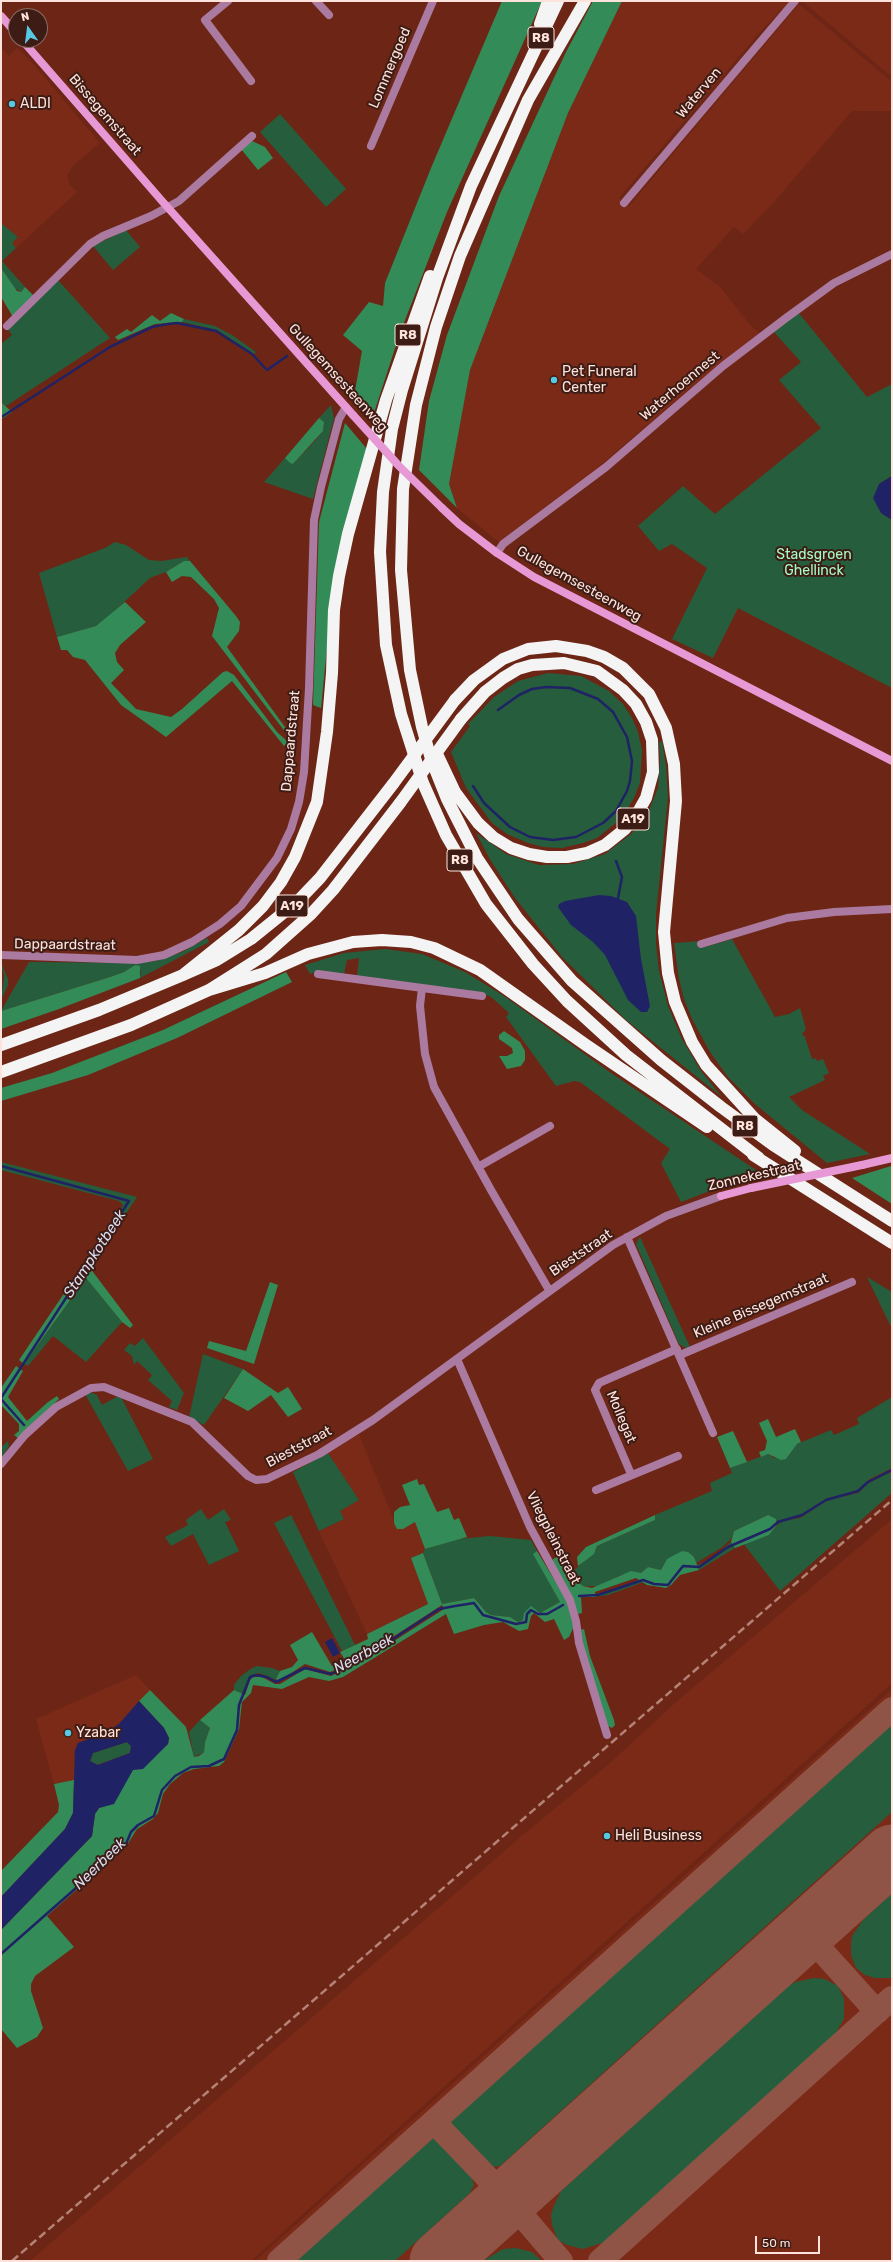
<!DOCTYPE html>
<style>
body{margin:0}
#map{position:relative;width:893px;height:2262px;overflow:hidden;background:#6d2615;font-family:Rubik,sans-serif}
canvas{display:block}
.frame{position:absolute;inset:0;border:2px solid #fee3dc;pointer-events:none}
.north{position:absolute;left:8px;top:8px;width:40px;height:40px;box-sizing:border-box;background:#3d1c15;border:1px solid #8a6c65;border-radius:50%;rotate:346deg;font-size:11px;font-weight:700;line-height:16px;text-align:center;color:#fee3dc}
.north::after{content:'';display:block;margin:auto;width:14px;height:18px;background:#57c9e2;clip-path:polygon(50% 0,100% 100%,50% 72%,0 100%)}
.scale{position:absolute;left:755px;top:2236px;width:65px;height:18px;box-sizing:border-box;border:2px solid #fee3dc;border-top:0;padding-left:5px;font-size:12px;line-height:14px;white-space:nowrap;color:#fee3dc;-webkit-text-stroke:3px #3d1c15;paint-order:stroke}
</style>
<div id="map">
<canvas width="893" height="2262"></canvas>
<div class="frame"></div>
<div class="north">N</div>
<div class="scale">50 m</div>
</div>
<script>
const c = document.querySelector('canvas').getContext('2d');
c.lineJoin = 'round';
function fill(path, color) { c.fillStyle = color; c.fill(path, 'evenodd'); }
const shape = rows => new Path2D(rows.map(r => 'M' + r).join(''));
function trace(path, color, width, dash) { c.strokeStyle = color; c.lineWidth = width; c.lineCap = dash ? 'butt' : 'round'; c.setLineDash(dash || []); c.stroke(path); }
function write(font, color, halo, rows, align = 'center') {
  c.font = font + ' Rubik,sans-serif'; c.lineWidth = 4; c.setLineDash([]); c.textBaseline = 'middle'; c.strokeStyle = halo; c.fillStyle = color; for (const [text, x, y, turn = 0] of rows) {
    c.save(); c.translate(x, y); c.rotate((+turn || 0) * Math.PI / 180); c.textAlign = isNaN(turn) ? turn : align; if (halo) c.strokeText(text, 0, 0); c.fillText(text, 0, 0); c.restore();
  }
}
const built = shape([
 [622,1,790,1,759,33,619,198,629,206,799,4,892,82,892,111,852,111,775,201,743,234,734,227,696,269,721,288,751,326,760,333,690,388,596,469,499,542,457,508,449,484,470,370,568,113],
 [802,1,892,1,892,77],
 [1,48,9,56,17,48,29,59,100,143,73,166,67,176,70,185,77,192,16,248,12,243,18,237,1,223],
 [359,1434,393,1518,394,1523,403,1529,415,1522,425,1549,423,1553,411,1558,428,1604,367,1634,319,1531,344,1519,340,1511,358,1500,328,1453],
 [892,1519,892,1683,251,2261,30,2261,524,1834,610,1763,674,1704],
 [136,1675,150,1690,119,1724,105,1733,78,1743,75,1750,74,1780,54,1784,36,1719],
 [892,1689,892,2261,255,2261,332,2192]
]);
const green = shape([
 [280,114,346,189,326,207,260,132],
 [1,223,18,237,12,243,16,248,2,261,25,287,21,292,13,287,1,268],
 [126,230,140,247,113,270,93,246],
 [58,280,110,338,6,406,1,402,1,344,12,335,8,330],
 [798,312,867,397,892,384,892,476,879,484,881,513,892,520,892,688,738,608,713,658,672,639,707,568,672,544,659,551,638,526,683,486,715,514,821,428,779,380,801,362,773,331],
 [184,319,215,326,232,335,256,352,254,354,217,330,182,322],
 [331,405,334,418,313,499,264,482,285,458,293,464,315,441,323,431,324,422,319,418],
 [115,542,126,545,149,560,161,561,187,557,190,561,184,561,166,572,150,578,107,618,96,626,57,637,39,573,105,548],
 [548,673,581,676,609,691,623,704,632,718,638,732,642,750,640,783,634,798,622,818,597,838,583,843,562,848,543,847,528,843,507,834,492,823,466,788,451,752,470,726,468,724,494,697,518,681],
 [662,741,666,766,668,797,656,914,656,944,659,971,668,1006,682,1039,701,1071,722,1097,626,1020,562,957,515,898,491,861,476,833,506,854,539,865,573,864,605,854,631,834,649,810,658,788,660,760,659,742],
 [207,938,209,942,140,978,141,971,135,965,124,972,110,977,1,1011,29,962,137,963,156,961,182,952],
 [732,939,775,1017,789,1014,800,1008,806,1029,802,1034,805,1037,812,1059,815,1058,817,1061,823,1059,829,1073,823,1076,825,1080,789,1097,802,1110,870,1154,827,1163,755,1104,728,1077,710,1052,692,1019,684,999,679,979,674,943,702,941,705,947],
 [385,949,422,954,465,972,504,996,611,1073,765,1176,733,1182,681,1202,661,1163,670,1149,580,1082,574,1081,556,1086,506,1017,509,1013,490,996,357,976,359,958,347,960,344,974,319,971,310,974,305,965,344,953],
 [1,963,8,979,8,985,1,1000,4,976],
 [1,1162,137,1197,111,1236,105,1233,123,1205,119,1201,1,1170],
 [640,1237,690,1347,686,1348,679,1344,636,1244],
 [867,1277,892,1292,892,1329],
 [86,1278,122,1322,86,1362,53,1336,28,1366,24,1364],
 [143,1338,184,1393,177,1410,169,1407,172,1401,148,1380,152,1375,137,1361,134,1365,132,1356,124,1350,130,1343,135,1346],
 [203,1354,243,1369,204,1425,189,1417],
 [90,1392,97,1395,102,1405,120,1395,153,1459,128,1471,85,1394],
 [892,1397,892,1468,870,1479,855,1492,828,1498,802,1515,776,1521,768,1515,734,1531,731,1539,721,1548,696,1563,694,1557,667,1559,661,1570,648,1567,641,1573,621,1575,599,1586,583,1586,578,1582,572,1572,596,1550,597,1546,655,1520,655,1515,712,1491,710,1483,732,1473,730,1468,768,1454,774,1458,786,1459,797,1444,831,1430,834,1435,859,1424,857,1418],
 [8,1441,9,1446,1,1459,1,1447],
 [328,1453,359,1500,340,1511,344,1519,319,1531,293,1472],
 [892,1471,892,1493,780,1591,743,1543,769,1535,781,1521,800,1518,828,1500,858,1493,867,1484],
 [201,1509,208,1520,224,1509,231,1520,225,1522,239,1551,209,1565,193,1534,171,1546,165,1537,188,1525,186,1520],
 [291,1515,355,1645,342,1651,274,1523],
 [490,1536,531,1540,537,1551,534,1554,560,1602,540,1613,531,1607,523,1620,518,1622,510,1617,491,1615,486,1612,474,1598,442,1604,423,1553,425,1549,458,1539],
 [731,1542,735,1548,699,1570,697,1565,709,1561],
 [641,1579,644,1582,608,1595,595,1597,595,1594,608,1592],
 [257,1666,272,1668,280,1671,276,1679,279,1681,259,1673,250,1676,242,1694,234,1690,234,1685,241,1676,252,1668],
 [892,1719,892,1812,500,2166,492,2167,483,2163,449,2125,450,2117],
 [200,1720,210,1728,205,1742,204,1752,194,1757,189,1732],
 [127,1742,131,1746,130,1753,97,1765,90,1761,93,1753],
 [892,1893,892,1978,875,1978,865,1975,856,1968,851,1955,851,1943,852,1936,863,1920],
 [814,1978,825,1979,838,1986,844,1999,844,2019,834,2036,605,2242,583,2249,567,2245,558,2240,552,2225,551,2215,553,2208,561,2191,787,1987,795,1982],
 [433,2135,439,2139,471,2174,474,2185,470,2193,395,2261,290,2261,428,2137],
 [516,2248,532,2252,542,2261,483,2261,503,2249]
]);
const forest = shape([
 [502,1,542,1,447,212,400,333,372,419,320,363,325,360,355,391,362,351,343,335,369,302,383,306,385,283,431,168],
 [593,1,622,1,568,113,470,370,449,484,457,508,419,470,429,401,447,335,499,196,566,52],
 [252,141,265,147,273,158,258,170,241,149],
 [1,268,17,291,21,292,25,287,34,296,13,317,1,297],
 [171,313,184,319,182,322,155,324,118,340,115,337,127,329,131,332,152,315,160,321],
 [1,402,12,412,3,418,1,416],
 [319,418,324,422,323,431,293,464,290,463,285,458],
 [345,423,367,449,333,589,321,708,313,705,319,522],
 [184,561,190,561,236,616,240,622,239,631,227,647,290,734,286,733,212,636,219,608,214,599,191,577,182,576,172,582,166,572],
 [125,602,146,622,120,645,115,653,117,662,124,670,111,683,136,709,171,717,182,709,223,672,227,671,234,675,277,732,288,742,284,746,232,681,166,737,121,705,85,660,73,657,67,650,61,650,57,637,96,626],
 [135,965,140,966,140,978,59,1009,1,1029,1,1011,110,977,124,972],
 [286,972,292,982,177,1038,88,1075,1,1101,1,1088,52,1073,163,1030],
 [504,1031,520,1042,525,1051,525,1060,521,1066,507,1069,499,1056,507,1056,513,1053,512,1048,499,1039,499,1035],
 [892,1166,892,1204,852,1178,891,1166],
 [105,1233,111,1236,90,1268,133,1325,130,1328,122,1322,86,1278,24,1364,19,1360],
 [270,1282,278,1285,254,1364,207,1348,209,1341,246,1351],
 [16,1366,23,1371,8,1397,27,1421,48,1402,57,1396,59,1399,18,1438,14,1435,19,1431,19,1424,1,1405,1,1388],
 [243,1369,278,1393,288,1387,302,1409,288,1417,271,1395,248,1411,224,1398],
 [768,1419,776,1437,795,1429,801,1442,797,1444,786,1459,781,1460,768,1454,761,1457,759,1452,765,1450,767,1441,759,1423],
 [733,1431,747,1462,730,1468,717,1437],
 [417,1479,419,1485,424,1484,437,1512,449,1508,454,1520,459,1518,467,1537,425,1549,415,1522,403,1529,397,1529,394,1523,394,1512,400,1507,410,1505,402,1485],
 [655,1515,655,1520,597,1546,594,1554,578,1566,577,1557,586,1547],
 [768,1515,776,1519,777,1525,769,1535,735,1548,731,1542,734,1531],
 [537,1551,566,1599,574,1626,569,1637,564,1640,554,1619,545,1622,534,1613,531,1616,528,1629,519,1631,503,1622,484,1625,454,1634,446,1614,343,1677,329,1681,309,1677,282,1689,253,1685,251,1693,242,1702,239,1729,224,1762,219,1766,194,1769,183,1773,170,1784,163,1794,158,1813,153,1819,137,1829,127,1845,47,1916,74,1947,35,1976,31,1984,31,1991,43,2028,37,2037,17,2048,1,2029,1,1930,92,1836,95,1814,99,1808,105,1806,133,1770,168,1744,169,1738,164,1728,139,1701,150,1690,186,1727,194,1757,199,1756,204,1752,205,1742,210,1728,200,1720,234,1690,245,1695,250,1680,253,1677,262,1677,275,1684,280,1684,305,1669,331,1676,369,1657,444,1609,442,1605,348,1666,330,1672,305,1664,279,1681,276,1679,280,1671,292,1667,298,1660,290,1645,312,1632,332,1666,345,1660,340,1652,368,1639,367,1634,428,1604,411,1558,423,1553,442,1604,474,1598,486,1612,491,1615,510,1617,518,1622,523,1620,524,1613,531,1606,540,1613,560,1602,533,1554],
 [682,1551,688,1552,694,1557,699,1570,680,1575,671,1585,666,1588,647,1585,636,1578,595,1592,595,1597,581,1597,582,1613,578,1614,552,1562,553,1559,557,1557,568,1558,578,1582,583,1586,592,1588,631,1571,641,1573,648,1567,661,1570,667,1559],
 [584,1629,590,1656,614,1720,615,1725,612,1728,608,1726,585,1654,580,1630],
 [74,1780,73,1813,65,1829,1,1897,1,1871,58,1812,59,1805,54,1784]
]);
const water = shape([
 [892,476,892,520,881,513,873,498,879,484],
 [599,895,611,896,627,902,636,916,641,959,650,1006,647,1012,641,1012,628,1000,605,955,593,942,571,925,558,907,559,904,565,901],
 [332,1638,340,1653,333,1657,325,1642],
 [139,1701,164,1728,169,1738,168,1744,143,1769,133,1770,114,1804,99,1808,95,1814,92,1836,1,1930,1,1897,65,1829,73,1813,75,1750,78,1743,105,1733,119,1724],
 [127,1742,131,1746,130,1753,98,1765,90,1761,93,1753]
]);
const stream = shape([
 [3,416,110,347,152,327,168,324,177,323,216,331,252,354,267,370,287,356],
 [473,786,484,803,510,827,530,837,553,840,576,837,603,823,616,811,627,791,630,781,632,761,627,737,613,712,598,699,570,688,546,687,532,689,519,695,498,710],
 [616,861,622,877,618,898],
 [1,1166,129,1201,1,1398],
 [1,1399,24,1425],
 [579,1596,598,1595,643,1580,654,1584,668,1585,683,1566,699,1567,728,1547,770,1529,778,1522,802,1515,826,1500,858,1491,868,1482,892,1470],
 [1,1954,126,1844,131,1832,138,1825,154,1816,162,1790,175,1776,191,1767,209,1766,224,1759,237,1730,239,1705,250,1677,256,1675,267,1677,276,1682,305,1668,331,1674,373,1652,439,1609,455,1606,474,1603,483,1615,516,1624,526,1622,527,1614,531,1610,538,1614,547,1614,563,1605]
]);
const taxiway = shape([
 [805,1932,877,2012],
 [434,2122,508,2199,561,2261],
 [279,2261,892,1709],
 [600,2261,892,1998]
]);
const runway = shape([
 [439,2261,892,1854]
]);
const street = shape([
 [228,1,205,20,251,81],
 [316,1,329,15],
 [371,146,433,1],
 [624,203,795,1],
 [7,326,90,244,103,236,151,216,179,201,252,136],
 [497,553,503,544,606,467,723,366,786,318,834,283,892,254],
 [701,944,787,918,834,912,892,909],
 [1,955,137,960,164,955,192,942,220,924,241,906,277,858,291,829,299,802,304,772,309,688,314,520,321,487,339,419,346,407],
 [318,974,482,996],
 [422,988,420,1006,425,1054,434,1087,491,1190,549,1290],
 [478,1167,550,1126],
 [627,1237,713,1433],
 [680,1355,852,1282],
 [457,1359,530,1527,570,1600,576,1621,579,1643,607,1735],
 [1,1464,25,1435,56,1407,91,1388,104,1387,192,1422,248,1476,256,1480,267,1479,319,1454,373,1420,613,1245,666,1216,721,1196],
 [631,1474,595,1390,599,1383,677,1349],
 [596,1490,678,1456]
]);
const secondary = shape([
 [1,16,16,33],
 [22,40,162,201,353,415],
 [442,508,459,524,497,553,534,577,892,761],
 [862,1165,892,1158],
 [721,1196,751,1188]
]);
const highway = shape([
 [558,1,471,186,437,278,402,390,392,429,383,492,380,552,386,645,401,714,423,783,446,835,486,904,533,964,567,1001,626,1055,759,1158],
 [585,1,528,100,460,256,436,327,416,405,403,489,401,570,410,670,422,727,431,759,447,799,477,858,518,919,572,981,661,1060,721,1107,773,1145,892,1221],
 [540,24,548,1],
 [455,700,474,680,503,659,528,649,556,646,587,651,604,657,623,668,649,694,666,728,674,764,676,801,664,932,668,973,675,1002,692,1042,706,1065,755,1119,795,1151],
 [438,756,455,792,478,823,493,837,511,848,529,854,547,857,567,857,587,853,605,845,625,829,637,814,646,798,653,772,652,740,646,722,636,704,623,690,597,671,564,663,532,665,518,669,503,678,485,692,461,719],
 [183,975,239,930,263,906,281,882,295,857,317,802,327,732,332,673,334,610,339,576,348,534,386,400,430,276],
 [209,990,265,973,308,954,353,942,382,940,411,942,434,948,480,970,586,1045,707,1127],
 [1,1045,99,1010,183,975,217,960,251,939,298,901,320,878,393,784],
 [1,1072,131,1025,209,990,266,954,311,914,333,890,400,803],
 [753,1155,892,1243]
]);
const rail = shape([
 [12,2261,892,1500]
]);
const secondaryBridge = shape([
 [353,415,399,466,442,508],
 [751,1188,862,1165]
]);
const highwayBridge = shape([
 [393,784,455,700],
 [400,803,461,719]
]);
const markers = [
 [12,104,4,"#57c9e2"],
 [554,380,4,"#57c9e2"],
 [68,1733,4,"#57c9e2"],
 [607,1836,4,"#57c9e2"]
];
const shields = [
 [541,38,26],
 [408,335,26],
 [633,819,32],
 [460,860,26],
 [292,906,32],
 [745,1126,26]
];
const shieldNames = [
 ["R8",541,38],
 ["R8",408,335],
 ["A19",633,819],
 ["R8",460,860],
 ["A19",292,906],
 ["R8",745,1126]
];
const streetNames = [
 ["Lommergoed",390,68,-67],
 ["Waterven",699,93,-50],
 ["Bissegemstraat",105,115,49],
 ["Gullegemsesteenweg",338,378,48],
 ["Waterhoennest",680,386,-40],
 ["Gullegemsesteenweg",579,584,29],
 ["Dappaardstraat",291,741,-85],
 ["Dappaardstraat",65,945,1],
 ["Zonnekestraat",754,1176,-13],
 ["Bieststraat",581,1253,-34],
 ["Kleine Bissegemstraat",761,1306,-23],
 ["Mollegat",621,1417,67],
 ["Bieststraat",299,1447,-28],
 ["Vliegpleinstraat",553,1538,63]
];
const poiNames = [
 ["ALDI",20,104],
 ["Pet Funeral",562,372],
 ["Center",562,388],
 ["Yzabar",76,1733],
 ["Heli Business",615,1836]
];
const parkNames = [
 ["Stadsgroen",814,555],
 ["Ghellinck",814,571]
];
const waterNames = [
 ["Stampkotbeek",95,1254,-57],
 ["Neerbeek",364,1654,-29],
 ["Neerbeek",100,1864,-44]
];
fill(built, '#7a2a17');
fill(green, '#265d3c');
fill(forest, '#338b58');
fill(water, '#1f2366');
trace(stream, '#1f2366', 2.5);
trace(taxiway, '#905446', 24);
trace(runway, '#905446', 59);
trace(street, '#aa7aa0', 8);
trace(secondary, '#e699d5', 8);
trace(highway, '#f4f4f4', 12);
trace(rail, '#b48276', 2.5, [8, 4]);
trace(secondaryBridge, '#e699d5', 8);
trace(highwayBridge, '#f4f4f4', 12);
for (const [x, y, r, color] of markers) { const dot = new Path2D(); dot.arc(x, y, r, 0, 2 * Math.PI); c.fillStyle = color; c.fill(dot); trace(dot, '#3d1c15', 1.5); }
for (const [x, y, w] of shields) { const box = new Path2D(); box.roundRect(x - w / 2, y - 11, w, 22, 3); c.fillStyle = '#3d1c15'; c.fill(box); trace(box, '#fee3dc', 1); }
write('bold 13px', '#fee3dc', null, shieldNames);
write('14px', '#fee3dc', '#3d1c15', streetNames);
write('14px', '#fee3dc', '#3d1c15', poiNames, 'left');
write('14px', '#a4fcc2', '#3d1c15', parkNames);
write('italic 15px', '#d8ddf2', '#3d1c15', waterNames);
</script>
